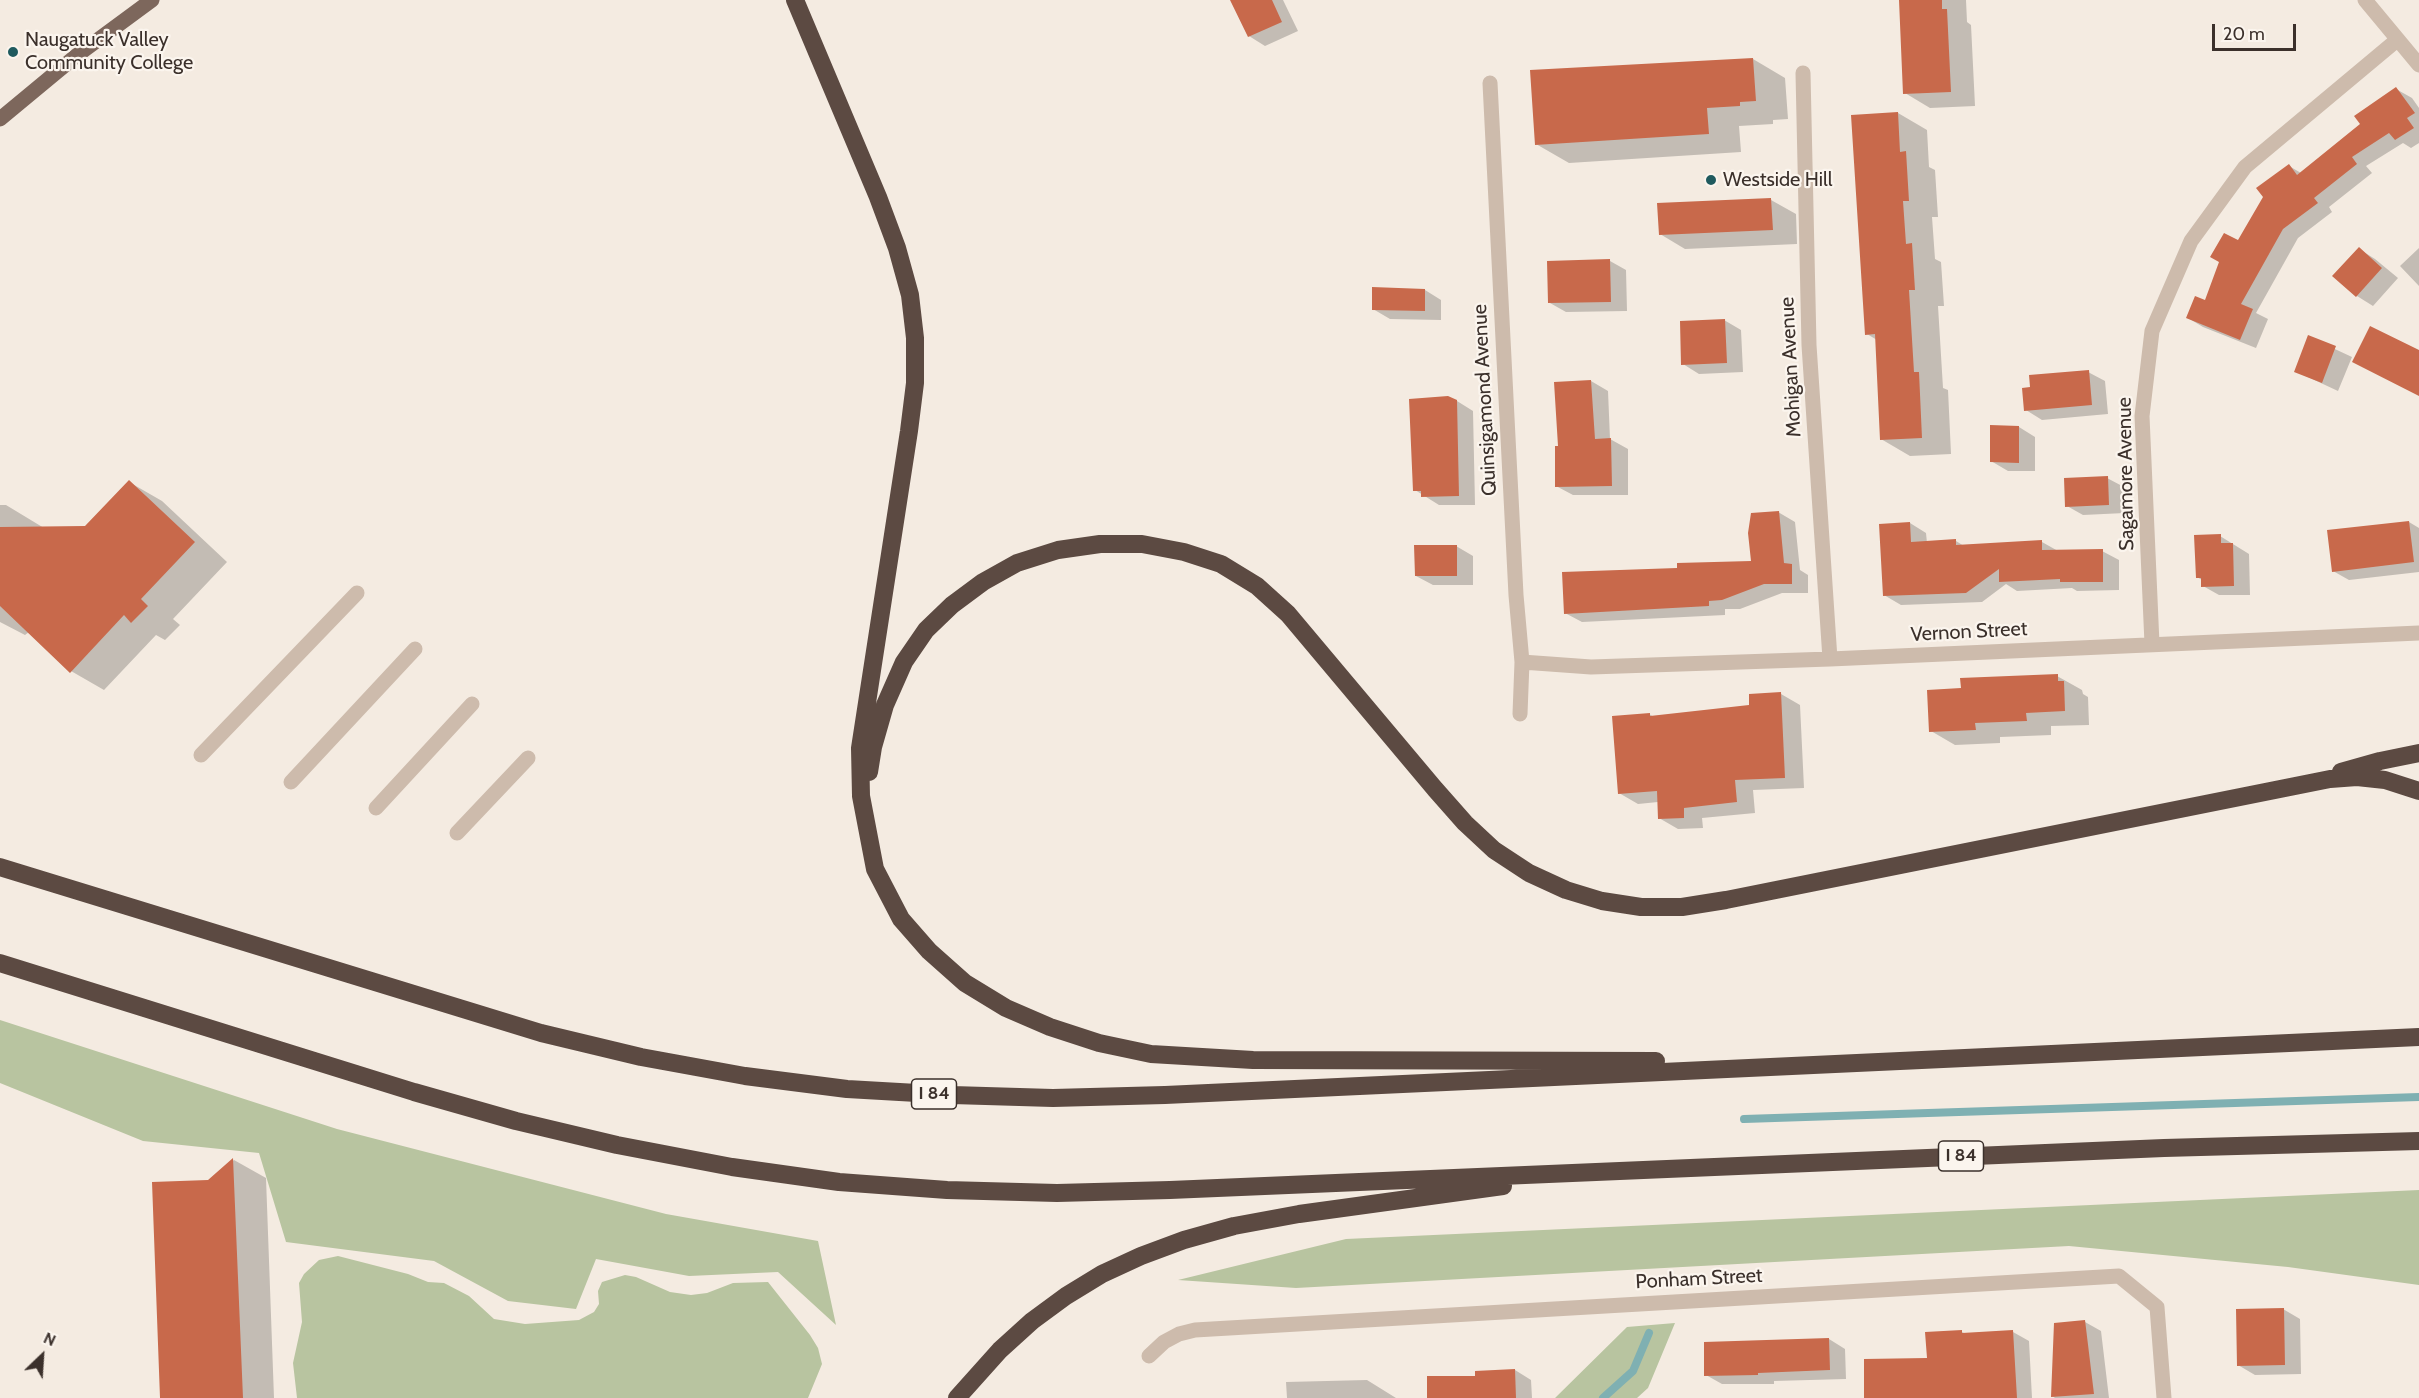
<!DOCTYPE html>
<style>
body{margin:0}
#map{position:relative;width:2419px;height:1398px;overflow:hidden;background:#f4ebe1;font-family:Cabin,sans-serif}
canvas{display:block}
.north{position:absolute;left:12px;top:1326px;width:60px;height:60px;-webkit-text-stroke:4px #fbf5ee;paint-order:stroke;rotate:25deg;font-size:16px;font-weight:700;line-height:24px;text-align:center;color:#3b302b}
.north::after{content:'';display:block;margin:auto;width:21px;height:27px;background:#3b302b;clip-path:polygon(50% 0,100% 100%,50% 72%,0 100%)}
.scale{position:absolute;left:2212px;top:24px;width:84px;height:27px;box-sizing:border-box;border:3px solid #3b302b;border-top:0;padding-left:8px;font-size:18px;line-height:21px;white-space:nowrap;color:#3b302b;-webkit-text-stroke:4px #fbf5ee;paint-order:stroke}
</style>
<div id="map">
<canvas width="2419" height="1398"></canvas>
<div class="north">N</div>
<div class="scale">20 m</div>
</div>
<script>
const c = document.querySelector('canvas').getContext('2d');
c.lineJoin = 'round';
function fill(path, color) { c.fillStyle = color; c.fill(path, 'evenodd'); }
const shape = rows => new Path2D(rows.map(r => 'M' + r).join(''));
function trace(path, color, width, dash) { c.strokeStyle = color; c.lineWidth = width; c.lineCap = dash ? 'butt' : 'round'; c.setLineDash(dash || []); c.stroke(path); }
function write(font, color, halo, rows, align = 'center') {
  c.font = font + ' Cabin,sans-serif'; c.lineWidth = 4.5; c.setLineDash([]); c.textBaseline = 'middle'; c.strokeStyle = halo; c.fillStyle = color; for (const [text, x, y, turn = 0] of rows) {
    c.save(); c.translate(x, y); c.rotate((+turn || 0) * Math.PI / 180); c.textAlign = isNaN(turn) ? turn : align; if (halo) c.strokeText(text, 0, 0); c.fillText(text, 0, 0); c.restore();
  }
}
const green = shape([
 [0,1020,337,1129,666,1214,818,1241,836,1325,778,1272,689,1276,596,1259,576,1309,508,1301,434,1261,286,1242,259,1153,143,1141,0,1083],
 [2419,1190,2419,1285,2288,1267,2069,1246,1296,1288,1178,1280,1346,1239],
 [338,1256,408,1274,428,1282,444,1283,469,1296,494,1319,525,1324,579,1320,594,1312,599,1304,598,1291,602,1282,625,1275,636,1277,670,1292,691,1295,707,1293,733,1283,768,1282,810,1335,818,1348,822,1364,808,1398,297,1398,293,1363,302,1322,299,1283,304,1274,319,1260],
 [1675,1323,1648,1388,1637,1398,1555,1398,1627,1327]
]);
const shadow = shape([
 [1232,0,1283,0,1298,31,1265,46,1249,36],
 [1901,0,1966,0,1967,22,1971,25,1975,106,1930,108,1905,93],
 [1753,59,1785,78,1788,119,1773,120,1773,124,1739,126,1741,152,1569,163,1536,144],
 [2396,89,2412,98,2419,108,2419,143,2411,148,2403,143,2366,166,2372,173,2329,207,2332,212,2298,238,2256,313,2268,319,2256,348,2203,327,2188,318,2205,302,2239,242,2289,166,2301,173,2362,124],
 [1898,113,1927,130,1929,167,1935,170,1938,217,1932,217,1935,259,1941,262,1944,306,1938,306,1943,388,1948,390,1951,454,1910,456,1881,439,1877,340,1867,334],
 [1771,200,1796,214,1797,244,1685,249,1660,234],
 [2419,248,2419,286,2400,266],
 [2359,249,2375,259,2398,278,2373,306,2357,296],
 [1610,261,1626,270,1627,311,1566,312,1550,303],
 [1425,290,1441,300,1441,320,1390,319,1373,309],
 [1724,320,1741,330,1743,372,1699,374,1683,364],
 [2309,337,2352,357,2338,391,2295,371],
 [2088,372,2105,381,2108,414,2042,420,2026,410],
 [1591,381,1608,391,1610,439,1628,449,1628,495,1573,495,1556,486,1559,447,1556,383],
 [1457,401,1473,411,1475,505,1439,505,1415,490],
 [2019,427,2035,437,2035,471,2008,471,1991,461],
 [2107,478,2124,487,2125,513,2083,515,2067,506],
 [129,482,162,501,227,562,173,619,180,625,165,640,156,635,104,690,71,671,29,632,25,635,0,622,0,505,6,505,44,528,86,528],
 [1778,512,1795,522,1800,570,1808,575,1808,593,1782,593,1740,609,1725,609,1725,615,1582,622,1565,613,1679,569,1752,563],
 [2409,522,2419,528,2419,572,2349,580,2333,571],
 [1910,523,1926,533,1927,543,1956,541,1964,546,2042,542,2058,551,2102,551,2119,560,2119,590,2077,591,2072,588,2017,591,2006,584,1982,602,1901,605,1884,595],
 [2220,536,2249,554,2250,595,2219,595,2203,586,2202,580,2197,577],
 [1456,546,1473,556,1473,585,1433,585,1416,576],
 [2057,676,2082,690,2083,694,2088,697,2089,725,2051,726,2051,735,2000,737,2000,743,1955,745,1931,731,1962,690],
 [1781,694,1800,705,1804,788,1753,790,1755,813,1702,818,1703,828,1678,829,1659,818,1658,802,1638,804,1619,793,1649,714,1654,717,1751,706],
 [234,1160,266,1178,274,1398,161,1398,209,1181],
 [2283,1309,2300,1319,2301,1374,2255,1375,2238,1365],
 [2085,1322,2101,1331,2109,1398,2055,1398,2052,1396],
 [1962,1332,1966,1334,2013,1332,2029,1341,2032,1398,1866,1398,1928,1360],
 [1829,1339,1845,1349,1846,1379,1774,1381,1774,1384,1722,1384,1706,1375],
 [1515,1370,1531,1380,1532,1398,1429,1398,1476,1377],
 [1367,1380,1396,1398,1287,1398,1286,1382]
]);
const stream = shape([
 [1744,1119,2419,1097],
 [1603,1398,1633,1371,1649,1333]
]);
const building = shape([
 [1230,0,1272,0,1282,22,1248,37],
 [1899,0,1942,0,1942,9,1947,9,1951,92,1903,94],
 [1753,58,1756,101,1740,102,1740,106,1707,108,1709,134,1535,145,1530,70],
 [2396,87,2415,113,2407,118,2414,128,2395,140,2389,133,2352,157,2357,164,2314,198,2318,203,2283,229,2241,304,2253,309,2240,340,2186,318,2195,296,2205,300,2219,262,2210,257,2224,233,2238,240,2263,197,2256,188,2289,164,2297,175,2360,124,2354,116],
 [1898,112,1900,152,1906,151,1909,201,1903,201,1906,244,1912,243,1915,290,1909,290,1914,372,1919,372,1922,438,1880,440,1875,334,1865,335,1851,115],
 [1771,198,1773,230,1659,235,1657,203],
 [2359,247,2382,268,2356,297,2332,276],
 [1610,259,1611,302,1548,303,1547,261],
 [1372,287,1425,289,1425,311,1372,310],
 [1725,319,1727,363,1681,365,1680,321],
 [2370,326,2419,350,2419,396,2352,362],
 [2308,335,2336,346,2322,383,2294,372],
 [2089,370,2092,405,2024,411,2022,388,2030,387,2029,375],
 [1591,380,1595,439,1611,438,1612,486,1555,487,1555,446,1558,446,1554,382],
 [1448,396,1457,400,1459,496,1421,497,1421,491,1413,491,1409,399],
 [1990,425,2019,426,2019,463,1990,462],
 [2108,476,2109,505,2065,507,2064,478],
 [129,480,195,542,141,599,148,606,131,623,124,615,70,673,0,606,0,527,85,526],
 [1779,511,1784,563,1792,564,1792,584,1764,584,1722,600,1709,601,1709,606,1564,614,1562,572,1677,568,1677,563,1751,561,1748,533,1751,513],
 [2409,521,2414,562,2332,572,2327,530],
 [1910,522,1911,542,1956,539,1956,545,2042,540,2042,550,2103,549,2103,582,2060,582,2060,579,1999,582,1999,569,1966,593,1883,596,1879,524],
 [2221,534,2221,543,2233,543,2234,586,2201,587,2201,578,2196,578,2194,535],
 [1414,545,1457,545,1457,576,1415,576],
 [2058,674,2058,681,2064,681,2065,711,2026,713,2027,721,1975,723,1976,730,1929,732,1927,690,1961,688,1960,678],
 [1781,692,1785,778,1735,780,1737,802,1684,808,1684,818,1658,819,1657,791,1618,794,1612,716,1650,713,1650,716,1749,705,1749,694],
 [233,1158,243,1398,160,1398,152,1182,208,1180],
 [2284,1308,2285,1365,2237,1366,2236,1309],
 [2085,1320,2094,1394,2051,1397,2054,1323],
 [1962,1330,1962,1333,2013,1330,2017,1398,1864,1398,1864,1359,1927,1358,1925,1332],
 [1829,1338,1830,1370,1758,1373,1758,1375,1704,1376,1704,1342],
 [1515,1369,1516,1398,1427,1398,1427,1376,1475,1376,1475,1371]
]);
const minor = shape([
 [2365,0,2419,65],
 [1803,73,1809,345,1830,659],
 [1490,83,1516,595,1522,662,1520,714],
 [2152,644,2142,416,2152,331,2191,241,2245,167,2397,40],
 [1522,662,1591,667,1830,659,2419,633],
 [201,755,357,593],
 [291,782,415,649],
 [376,808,472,704],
 [457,833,528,758],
 [1149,1356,1164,1342,1179,1334,1195,1330,2119,1276,2157,1307,2164,1398]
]);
const major = shape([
 [0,119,76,56,152,0]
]);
const highway = shape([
 [795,0,878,197,897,248,910,295,915,338,915,383,909,431,860,748,861,796,875,869,901,919,929,951,965,983,1006,1008,1050,1027,1099,1043,1151,1054,1253,1060,1656,1061],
 [869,772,873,747,885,705,904,662,926,630,952,605,983,582,1017,563,1058,550,1100,544,1142,544,1184,552,1221,564,1257,586,1288,614,1435,789,1465,823,1494,850,1529,873,1566,890,1602,901,1641,907,1682,907,1726,900,2330,779,2357,777,2385,780,2419,791],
 [2341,772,2380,761,2419,753],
 [0,867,541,1033,641,1057,745,1076,847,1089,952,1095,1053,1098,1165,1095,2419,1037],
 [0,963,414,1092,516,1121,617,1145,732,1167,839,1182,947,1190,1057,1193,1170,1190,2164,1148,2419,1141],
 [957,1398,1000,1350,1032,1321,1066,1296,1102,1274,1141,1256,1184,1240,1234,1226,1299,1214,1503,1186]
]);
const markers = [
 [13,52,6,"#1f5a5e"],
 [1711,180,6,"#1f5a5e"]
];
const shields = [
 [934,1094,45],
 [1961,1156,45]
];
const shieldNames = [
 ["I 84",934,1094],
 ["I 84",1961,1156]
];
const poiNames = [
 ["Naugatuck Valley",25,40],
 ["Community College",25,63],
 ["Westside Hill",1723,180]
];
const streetNames = [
 ["Mohigan Avenue",1791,367,-93],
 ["Quinsigamond Avenue",1485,400,-93],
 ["Sagamore Avenue",2126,474,-91],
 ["Vernon Street",1969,632,-3],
 ["Ponham Street",1699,1279,-3]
];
fill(green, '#b8c4a0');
fill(shadow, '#0003');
trace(stream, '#7fb0b2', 8);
fill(building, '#c8694b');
trace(minor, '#cdbbac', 15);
trace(major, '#7d675c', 15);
trace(highway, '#5c4a42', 18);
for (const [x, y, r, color] of markers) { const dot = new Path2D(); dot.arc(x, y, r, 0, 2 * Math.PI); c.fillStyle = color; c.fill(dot); trace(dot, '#fbf5ee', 2); }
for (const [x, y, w] of shields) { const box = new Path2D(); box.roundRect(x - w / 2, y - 15, w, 30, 4.5); c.fillStyle = '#fbf5ee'; c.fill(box); trace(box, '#3b302b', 1.5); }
write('bold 18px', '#3b302b', null, shieldNames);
write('20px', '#3b302b', '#fbf5ee', poiNames, 'left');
write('20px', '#3b302b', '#fbf5ee', streetNames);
</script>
